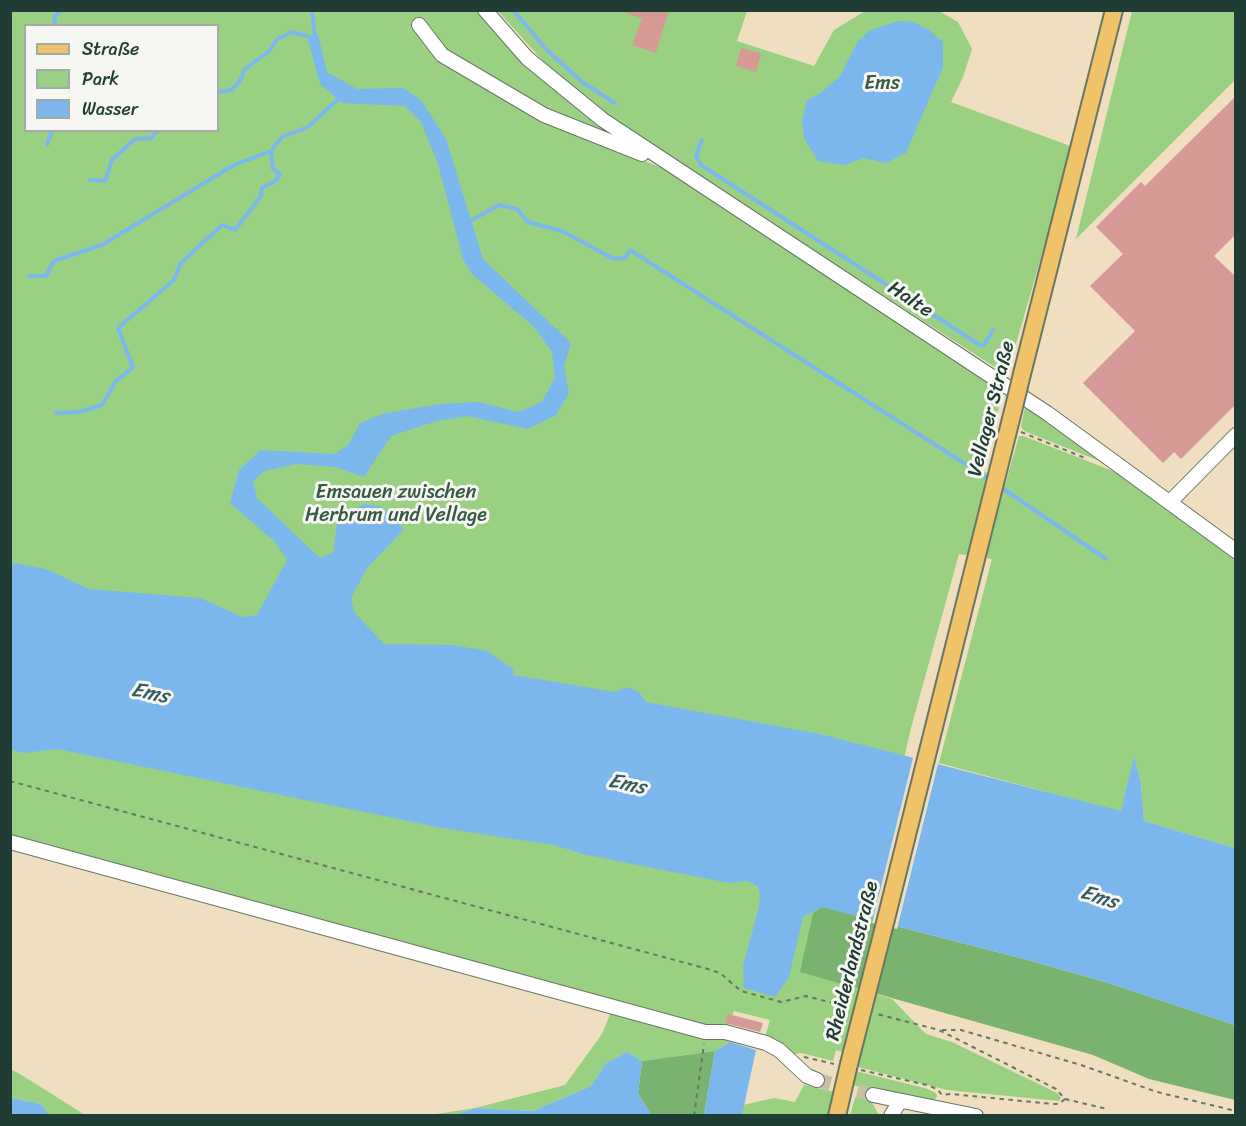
<!DOCTYPE html>
<meta charset="utf-8">
<style>
body{margin:0}
#map{position:relative;width:1246px;height:1126px;overflow:hidden;background:#efdfc0;font-family:Sriracha,sans-serif}
canvas{display:block}
.frame{position:absolute;inset:0;border:12px solid #1f3d34;pointer-events:none}
.legend{position:absolute;left:24px;top:24px;width:195px;height:108px;box-sizing:border-box;background:#f6f6f2;border:2px solid #a0aca6;margin:0;padding:8px 10px;list-style:none;font-size:18px;color:#1f3d34}
.legend li{display:flex;align-items:center;gap:12px;height:30px}
.legend b{width:30px;border:2px solid #a0aca6}
</style>
<div id="map">
<canvas width="1246" height="1126"></canvas>
<div class="frame"></div>
<ul class="legend">
<li><b style="height:8px;background:#f1c369"></b>Straße</li>
<li><b style="height:16px;background:#99d082"></b>Park</li>
<li><b style="height:16px;background:#7bb7ed"></b>Wasser</li>
</ul>
</div>
<script>
const c = document.querySelector('canvas').getContext('2d');
c.lineJoin = 'round';
function fill(path, color) { c.fillStyle = color; c.fill(path, 'evenodd'); }
const shape = rows => new Path2D(rows.map(r => 'M' + r).join(''));
function trace(path, color, width, dash) { c.strokeStyle = color; c.lineWidth = width; c.lineCap = dash ? 'butt' : 'round'; c.setLineDash(dash || []); c.stroke(path); }
function write(font, color, halo, rows, align = 'center') {
  c.font = font + ' Sriracha,sans-serif'; c.lineWidth = 6; c.setLineDash([]); c.textBaseline = 'middle'; c.strokeStyle = halo; c.fillStyle = color; for (const [text, x, y, turn = 0] of rows) {
    c.save(); c.translate(x, y); c.rotate((+turn || 0) * Math.PI / 180); c.textAlign = isNaN(turn) ? turn : align; if (halo) c.strokeText(text, 0, 0); c.fillText(text, 0, 0); c.restore();
  }
}
const green = shape([
 [10,11,481,11,652,158,577,135,678,174,1004,388,982,470,1005,485,1019,436,1023,436,1136,480,1235,554,1235,848,1144,821,1141,783,1134,758,1121,812,939,763,992,559,959,554,911,728,852,987,892,999,926,1034,952,1042,1057,1093,1061,1098,1059,1101,947,1090,858,1067,861,1056,836,1050,833,1061,801,1053,791,1055,765,1037,770,1020,734,1011,725,1032,730,1042,715,1051,642,1061,627,1052,606,1063,591,1086,533,1111,475,1108,454,1115,430,1115,475,1108,565,1085,602,1034,613,1007,11,842],
 [26,26,218,26,218,130,26,130],
 [498,11,747,11,737,41,814,66,834,30,865,11,939,11,958,22,972,49,963,77,951,102,1073,147,1007,375,686,168,647,146,551,70],
 [1132,11,1235,11,1235,80,1076,239],
 [1026,403,1122,470,1024,431,1021,426],
 [10,1069,20,1074,85,1115,49,1115,41,1104,11,1098],
 [855,1071,925,1088,936,1093,937,1096,933,1103,927,1103,852,1085],
 [804,1085,835,1092,829,1115,742,1116,743,1105,774,1098,795,1102],
 [855,1097,871,1101,879,1115,850,1116]
]);
const forest = shape([
 [822,907,1024,959,1105,982,1235,1025,1235,1100,1149,1079,1093,1055,800,972,813,913],
 [715,1051,704,1115,651,1115,638,1093,642,1061]
]);
const water = shape([
 [898,21,913,22,929,30,943,42,943,67,906,153,886,163,864,158,845,165,818,161,804,138,802,120,807,100,821,93,840,76,858,41,871,30],
 [318,34,327,72,357,89,403,88,421,100,446,139,483,259,571,343,564,366,569,393,556,415,528,429,467,416,437,421,391,436,364,477,335,467,297,464,264,471,253,482,257,498,320,558,333,553,338,516,365,504,382,507,404,529,367,568,351,598,354,612,384,644,453,645,487,651,513,669,513,675,615,692,625,687,638,691,646,702,820,734,1121,811,1134,756,1141,783,1144,821,1235,848,1235,1025,1105,982,1024,959,822,907,803,917,789,977,775,997,744,988,743,966,759,907,760,896,758,886,747,881,729,883,583,854,554,845,442,828,57,749,24,753,11,750,11,565,15,563,46,569,89,589,200,598,243,617,257,615,287,560,275,542,230,503,239,470,261,450,335,454,349,444,360,423,382,414,439,404,478,402,518,412,542,402,555,378,552,352,534,327,472,274,463,259,438,164,421,122,405,106,342,103,320,84,307,36],
 [730,1042,756,1050,742,1115,704,1115,715,1051],
 [627,1052,642,1061,638,1093,651,1115,454,1115,475,1108,533,1111,591,1086,606,1063],
 [11,1098,41,1104,49,1115,11,1115]
]);
const pier = shape([
 [914,754,939,760,897,929,872,923]
]);
const stream = shape([
 [312,10,315,37],
 [513,10,547,50,582,82,615,103],
 [56,26,54,17,62,10],
 [218,92,232,90,241,79,244,70,269,51,277,39,292,32,307,36],
 [702,140,696,156,701,165,980,345,984,345,993,330],
 [47,145,52,130],
 [90,180,105,181,112,160,135,139,151,138,158,130],
 [470,221,499,205,517,209,528,222,562,231,614,259,625,258,630,250,992,481],
 [29,276,46,276,54,261,102,245,234,165,271,151,282,137,308,127,338,99],
 [56,413,79,412,102,405,116,381,133,367,118,328,174,280,181,263,222,225,235,230,261,196,262,188,275,181,280,174,273,169,271,151],
 [998,485,1106,559]
]);
const building = shape([
 [625,10,669,10,656,53,632,45,642,18,625,13],
 [741,48,761,53,756,72,736,66],
 [1236,96,1236,234,1214,256,1236,277,1236,404,1181,459,1174,452,1163,463,1083,383,1135,331,1090,286,1123,254,1096,227,1141,182,1145,186],
 [728,1014,763,1023,760,1032,725,1023]
]);
const minorTunnel = shape([
 [817,1080,873,1095]
]);
const path = shape([
 [1021,432,1085,458],
 [10,781,708,969,720,973,741,991,781,1002,806,996,848,1007],
 [942,1030,961,1030,1081,1065,1157,1092,1236,1111],
 [804,1057,834,1064],
 [861,1070,927,1085,937,1089,942,1095,951,1094,1053,1104,1059,1104,1065,1099,1056,1089,939,1030,877,1014],
 [1065,1099,1107,1109],
 [694,1116,704,1044]
]);
const minor = shape([
 [485,10,527,58,603,120,1047,413,1236,551],
 [419,25,442,55,544,115,642,154],
 [1170,502,1236,435],
 [10,842,705,1032,725,1032,766,1043,779,1050,807,1076,817,1080],
 [873,1095,976,1116],
 [891,1116,900,1101]
]);
const major = shape([
 [1022,374,1114,10],
 [884,927,1013,411],
 [837,1116,849,1064]
]);
const majorBridge = shape([
 [1013,411,1022,374],
 [849,1064,884,927]
]);
const parkNames = [
 ["Ems",882,84],
 ["Emsauen zwischen",396,493],
 ["Herbrum und Vellage",396,516]
];
const streetNames = [
 ["Halte",910,300,33],
 ["Vellager Straße",992,409,-76],
 ["Rheiderlandstraße",853,961,-76]
];
const waterNames = [
 ["Ems",150,694,11],
 ["Ems",627,785,11],
 ["Ems",1099,898,17]
];
fill(green, '#99d082');
fill(forest, '#7ab270');
fill(water, '#7bb7ed');
fill(pier, '#efdfc0');
trace(stream, '#7bb7ed', 4);
fill(building, '#d59a95');
trace(minorTunnel, '#c5bfa4', 14, [14, 7]);
trace(minor, '#687665', 16);
trace(major, '#687665', 20);
trace(path, '#687665', 2, [4.5, 4.5]);
trace(minor, '#fff', 14);
trace(major, '#f1c369', 16);
trace(majorBridge, '#687665', 20, []);
trace(majorBridge, '#f1c369', 16);
write('20px', '#375a44', '#f6f6f2', parkNames);
write('20px', '#1f3d34', '#f6f6f2', streetNames);
write('italic 21px', '#365c62', '#f6f6f2', waterNames);
</script>
